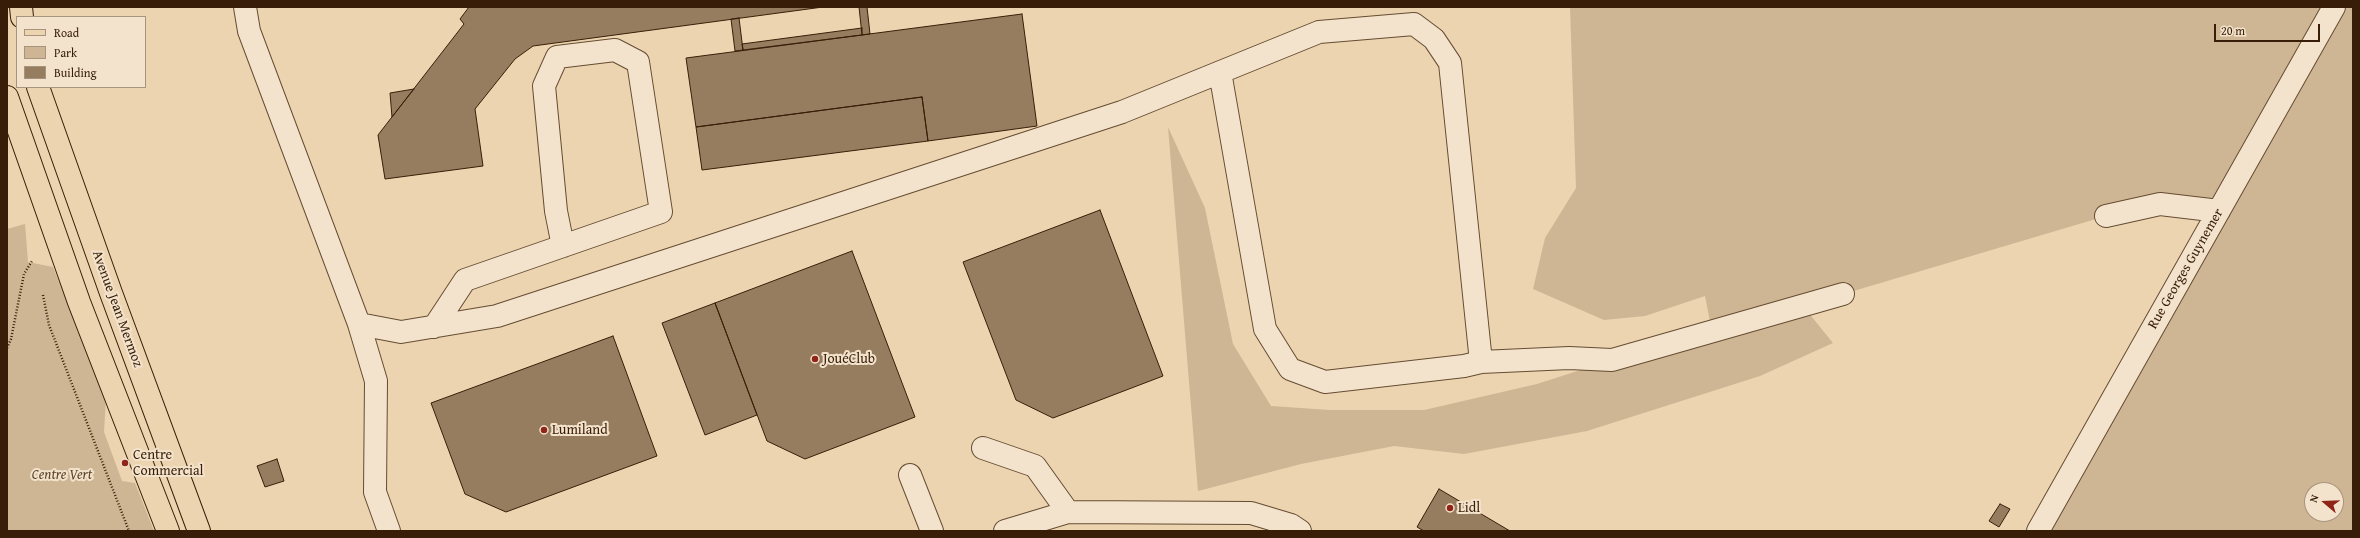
<!DOCTYPE html>
<meta charset="utf-8">
<style>
body{margin:0}
#map{position:relative;width:2360px;height:538px;overflow:hidden;background:#edd4b0;font-family:"Gentium Book Plus",serif}
canvas{display:block}
.frame{position:absolute;inset:0;border:8px solid #381e08;pointer-events:none}
.legend{position:absolute;left:16px;top:16px;width:130px;height:72px;box-sizing:border-box;background:#f3e3cc;border:1px solid #a8947e;margin:0;padding:5px 7px;list-style:none;font-size:12px;color:#381e08}
.legend li{display:flex;align-items:center;gap:8px;height:20px}
.legend b{width:20px;border:1px solid #a8947e}
.north{position:absolute;left:2304px;top:482px;width:40px;height:40px;box-sizing:border-box;background:#f3e3cc;border:1px solid #a8947e;border-radius:50%;rotate:289deg;font-size:11px;font-weight:700;line-height:16px;text-align:center;color:#381e08}
.north::after{content:'';display:block;margin:auto;width:14px;height:18px;background:#8f2418;clip-path:polygon(50% 0,100% 100%,50% 72%,0 100%)}
.scale{position:absolute;left:2214px;top:24px;width:106px;height:18px;box-sizing:border-box;border:2px solid #381e08;border-top:0;padding-left:5px;font-size:12px;line-height:14px;white-space:nowrap;color:#381e08;-webkit-text-stroke:3px #f3e3cc;paint-order:stroke}
</style>
<div id="map">
<canvas width="2360" height="538"></canvas>
<div class="frame"></div>
<ul class="legend">
<li><b style="height:5px;background:#edd4b0"></b>Road</li>
<li><b style="height:11px;background:#ceb593"></b>Park</li>
<li><b style="height:11px;background:#967d5f"></b>Building</li>
</ul>
<div class="north">N</div>
<div class="scale">20 m</div>
</div>
<script>
const c = document.querySelector('canvas').getContext('2d');
c.lineJoin = 'round';
function fill(path, color) { c.fillStyle = color; c.fill(path, 'evenodd'); }
const shape = rows => new Path2D(rows.map(r => 'M' + r).join(''));
function trace(path, color, width, dash) { c.strokeStyle = color; c.lineWidth = width; c.lineCap = dash ? 'butt' : 'round'; c.setLineDash(dash || []); c.stroke(path); }
function write(font, color, halo, rows, align = 'center') {
  c.font = font + ' "Gentium Book Plus",serif'; c.lineWidth = 4; c.setLineDash([]); c.textBaseline = 'middle'; c.strokeStyle = halo; c.fillStyle = color; for (const [text, x, y, turn = 0] of rows) {
    c.save(); c.translate(x, y); c.rotate((+turn || 0) * Math.PI / 180); c.textAlign = isNaN(turn) ? turn : align; if (halo) c.strokeText(text, 0, 0); c.fillText(text, 0, 0); c.restore();
  }
}
const green = shape([
 [1570,7,2353,7,2353,531,2038,531,2219,211,2106,216,1803,306,1833,343,1760,376,1587,431,1464,454,1394,446,1301,464,1198,491,1168,127,1205,208,1233,344,1271,406,1330,410,1424,410,1537,384,1612,360,1712,332,1705,296,1645,316,1604,320,1533,289,1545,238,1576,188],
 [2312,490,2336,490,2336,514,2312,514],
 [25,224,28,262,53,267,106,398,104,432,122,481,135,483,154,531,7,531,7,229]
]);
const building = shape([
 [469,7,823,7,533,46,515,59,475,109,483,166,385,179,378,135,464,24,460,19,469,7],
 [859,7,867,7,870,34,862,35,859,7],
 [1022,14,1037,126,928,141,922,97,696,127,686,58,1022,14],
 [739,18,743,50,735,51,731,19,739,18],
 [862,28,862,35,743,50,742,44,862,28],
 [414,89,392,117,390,93,414,89],
 [922,97,928,141,702,170,696,127,922,97],
 [1100,210,1163,376,1053,418,1016,400,963,262,1100,210],
 [852,251,915,417,805,459,767,441,715,303,852,251],
 [715,303,757,415,705,435,662,323,715,303],
 [613,336,657,456,506,512,465,494,431,403,613,336],
 [277,459,284,481,265,487,257,466,277,459],
 [1439,489,1510,531,1424,531,1417,527,1439,489],
 [2000,504,2010,509,1999,527,1989,521,2000,504]
]);
const path = shape([
 [43,295,49,325,129,531],
 [7,348,11,339,24,274,32,261]
]);
const minor = shape([
 [245,7,249,31,359,324,376,381,375,492,389,531],
 [1220,72,1265,329,1290,369,1325,382,1464,366,1481,362],
 [2106,216,2160,204,2219,211],
 [359,324,401,332,497,316,1122,112,1319,32,1414,24,1434,39,1450,63,1481,362,1569,358,1612,360,1843,294],
 [434,327,465,280,661,212,638,62,615,50,557,57,544,86,556,211,563,246],
 [983,448,1035,466,1068,512],
 [910,475,932,531],
 [1005,531,1068,512,1251,513,1291,525,1300,531],
 [2038,531,2334,7]
]);
const major = shape([
 [21,7,22,17],
 [38,87,111,293,199,531],
 [7,97,79,302,168,531]
]);
const markers = [
 [815,359,4,"#8f2418"],
 [544,430,4,"#8f2418"],
 [125,463,4,"#8f2418"],
 [1450,508,4,"#8f2418"]
];
const streetNames = [
 ["Rue Georges Guynemer",2186,269,-60],
 ["Avenue Jean Mermoz",117,309,70]
];
const poiNames = [
 ["JouéClub",823,359],
 ["Lumiland",552,430],
 ["Centre",133,455],
 ["Commercial",133,471],
 ["Lidl",1458,508]
];
const parkNames = [
 ["Centre Vert",62,475]
];
fill(green, '#ceb593');
fill(building, '#967d5f');
trace(building, '#381e08', 1);
trace(minor, '#654c32', 24);
trace(major, '#381e08', 24);
trace(path, '#381e08', 2.5, [1, 2]);
trace(minor, '#f3e3cc', 22);
trace(major, '#edd4b0', 22);
for (const [x, y, r, color] of markers) { const dot = new Path2D(); dot.arc(x, y, r, 0, 2 * Math.PI); c.fillStyle = color; c.fill(dot); trace(dot, '#f3e3cc', 1.5); }
write('14px', '#381e08', '#f3e3cc', streetNames);
write('14px', '#381e08', '#f3e3cc', poiNames, 'left');
write('italic 14px', '#5e442b', '#f3e3cc', parkNames);
</script>
